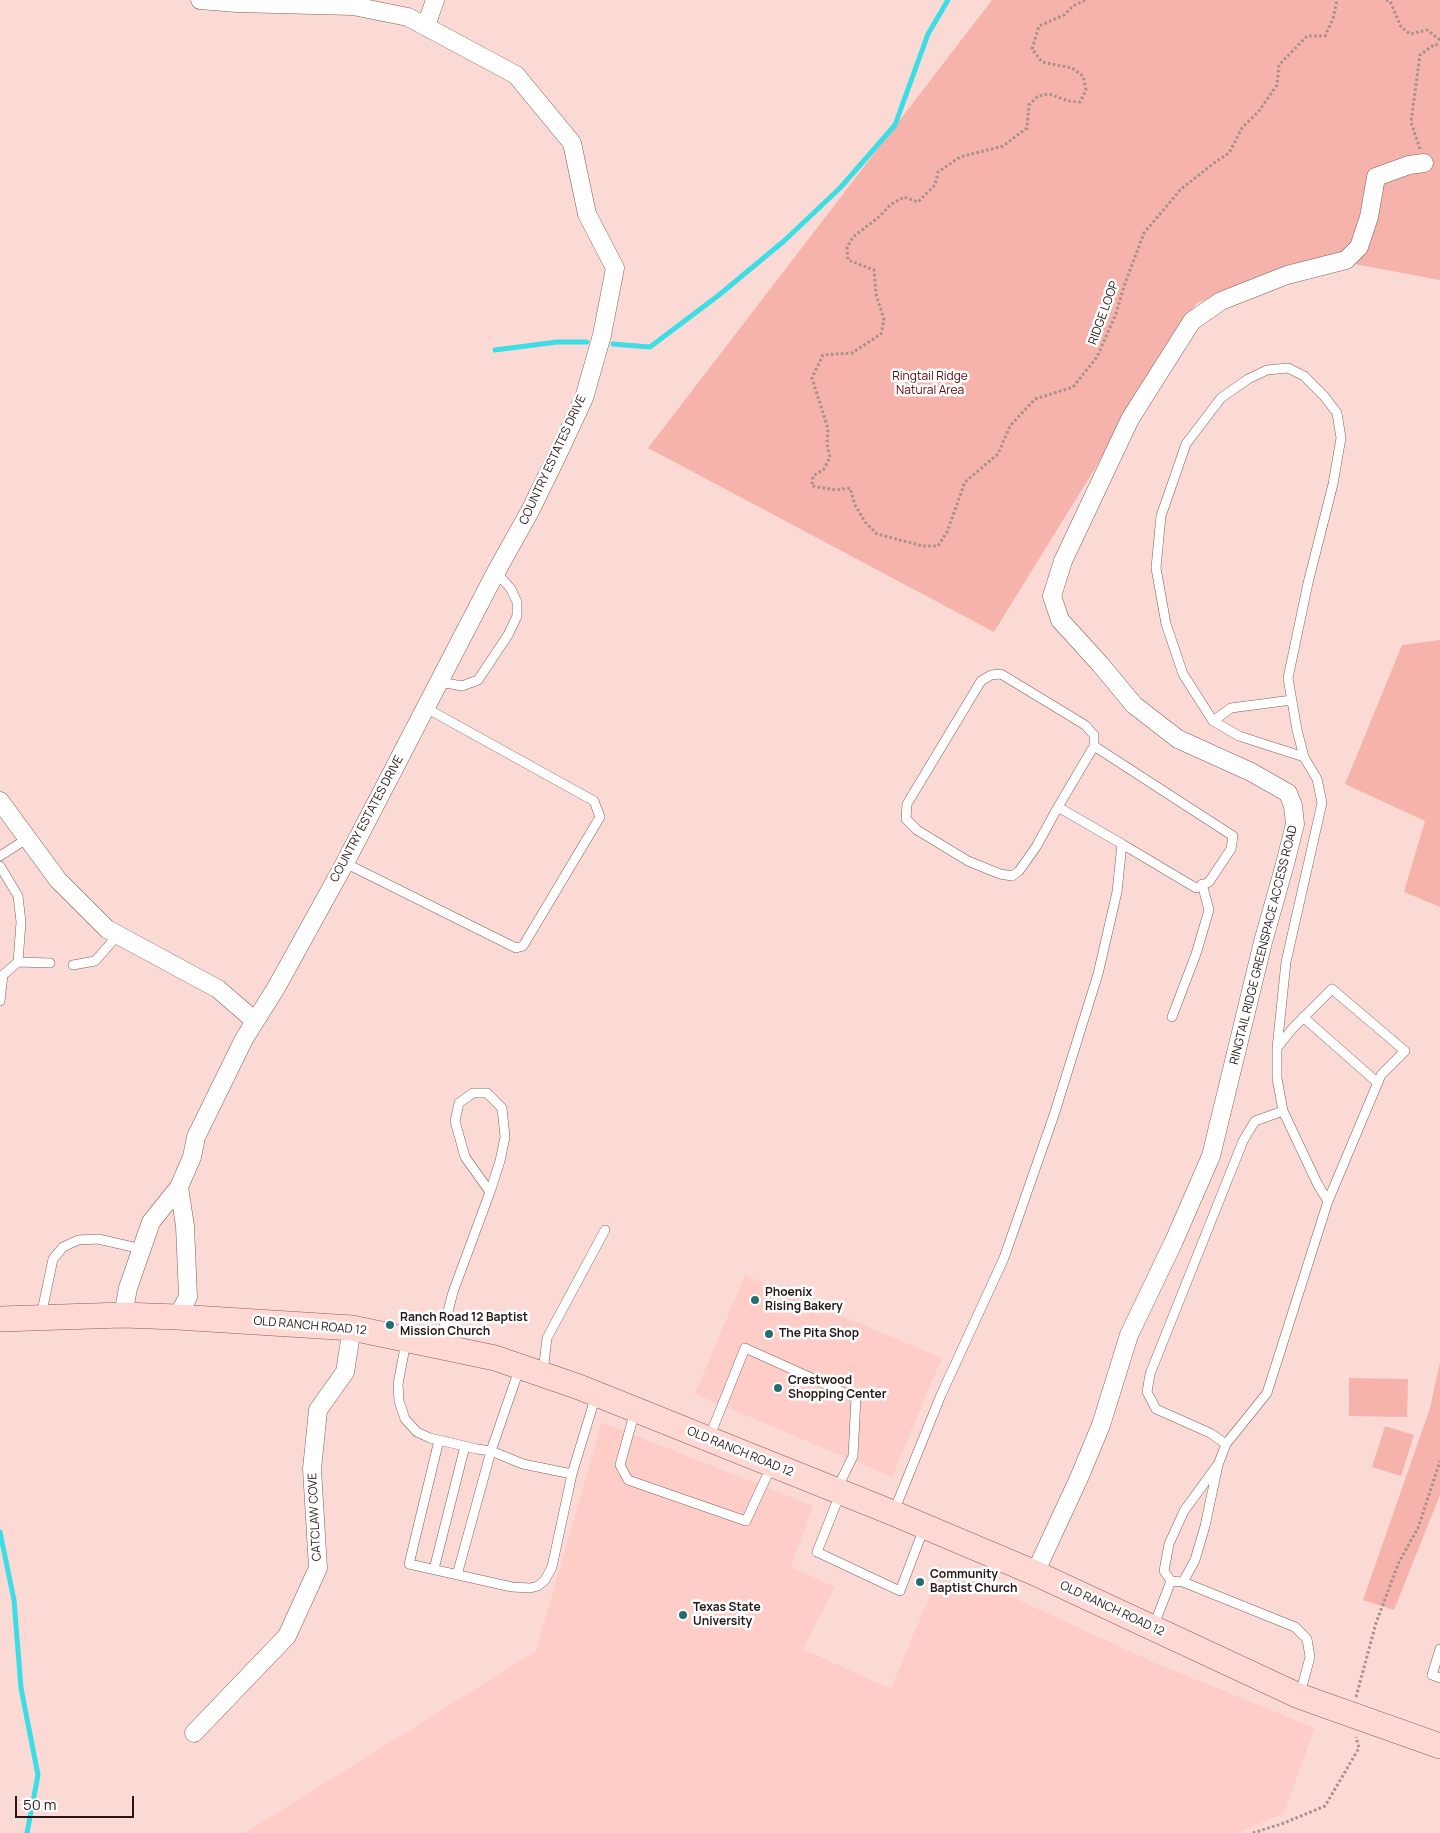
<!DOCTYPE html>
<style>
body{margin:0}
#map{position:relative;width:1440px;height:1833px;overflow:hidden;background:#fbdad6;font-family:Manrope,sans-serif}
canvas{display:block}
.scale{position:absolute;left:15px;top:1796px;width:119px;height:22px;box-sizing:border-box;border:2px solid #271817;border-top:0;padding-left:6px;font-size:15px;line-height:18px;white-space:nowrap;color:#271817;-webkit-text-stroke:4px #fff;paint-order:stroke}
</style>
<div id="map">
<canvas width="1440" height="1833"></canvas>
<div class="scale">50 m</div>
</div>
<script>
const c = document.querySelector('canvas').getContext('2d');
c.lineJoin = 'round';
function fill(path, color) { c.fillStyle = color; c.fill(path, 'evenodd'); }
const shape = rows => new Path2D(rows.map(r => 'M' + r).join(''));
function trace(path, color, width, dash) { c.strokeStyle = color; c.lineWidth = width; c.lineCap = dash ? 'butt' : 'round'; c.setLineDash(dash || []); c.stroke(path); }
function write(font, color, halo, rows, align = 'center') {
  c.font = font + ' Manrope,sans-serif'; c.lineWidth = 5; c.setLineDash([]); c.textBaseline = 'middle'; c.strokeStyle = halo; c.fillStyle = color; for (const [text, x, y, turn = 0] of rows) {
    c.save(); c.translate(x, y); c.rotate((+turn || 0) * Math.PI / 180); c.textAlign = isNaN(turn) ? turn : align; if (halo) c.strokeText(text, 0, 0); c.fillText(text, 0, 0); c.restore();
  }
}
const built = shape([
 [745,1275,942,1358,892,1477,695,1394],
 [602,1422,813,1506,791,1567,835,1587,803,1649,891,1689,941,1568,1021,1601,1155,1663,1315,1728,1284,1813,1238,1833,245,1833,536,1651]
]);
const green = shape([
 [992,0,1440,0,1440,280,1327,259,1197,303,994,632,648,448],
 [1440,640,1440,907,1404,892,1425,821,1345,784,1402,645],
 [1440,1362,1440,1495,1394,1610,1363,1600,1430,1408],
 [1349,1378,1408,1379,1407,1417,1349,1416],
 [1385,1426,1414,1435,1401,1476,1372,1467]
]);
const stream = shape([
 [613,344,650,347,719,295,784,241,840,188,895,125,928,34,948,0],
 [495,350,557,342,587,342],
 [0,1532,14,1600,21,1688,38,1775,27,1833]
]);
const path = shape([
 [1085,0,1073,6,1064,15,1039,26,1032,49,1042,62,1072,68,1083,76,1086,90,1080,102,1069,101,1049,94,1038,96,1029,105,1027,128,1003,146,960,157,938,172,935,185,918,202,904,197,890,205,880,216,853,237,847,247,848,260,874,270,876,294,884,320,881,334,852,353,823,355,812,378,828,429,827,444,830,457,824,469,813,476,812,486,836,490,850,488,855,505,865,522,877,534,923,546,938,546,947,532,965,482,998,454,1010,426,1035,399,1073,387,1097,357,1116,314,1124,286,1144,233,1181,189,1214,163,1229,153,1242,128,1259,111,1277,85,1279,65,1307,36,1325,36,1333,19,1337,0],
 [1386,0,1390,1,1401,27,1410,34,1427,30,1440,40],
 [1420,149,1411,122,1420,55,1435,44,1440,46],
 [1356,1697,1376,1623,1399,1562,1418,1528,1440,1461],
 [1253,1833,1284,1823,1325,1806,1359,1748,1356,1737]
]);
const lane = shape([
 [440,682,462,686,478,680,508,635,517,616,517,602,511,589,496,572],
 [1213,721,1231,708,1292,700],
 [1094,746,1233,836,1231,849,1209,882,1196,888,1122,844],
 [0,856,28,838],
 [345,863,516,948,523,946,600,817,594,801,426,708],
 [0,866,18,896,21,922,18,962],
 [73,965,95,961,118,935],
 [0,1001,3,975,18,962,50,963],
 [1172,1017,1196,954,1209,910,1202,884],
 [1303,1017,1378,1083],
 [1277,1048,1286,962,1322,803,1317,779,1304,757,1297,730,1288,678,1308,583,1333,484,1341,438,1337,413,1324,396,1304,376,1288,368,1267,370,1248,379,1221,398,1186,444,1161,516,1156,568,1166,624,1183,674,1213,721,1239,736,1304,757],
 [1283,1111,1277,1078,1277,1048,1292,1029,1332,989,1405,1051,1381,1075,1328,1201],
 [41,1316,53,1259,63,1247,78,1240,98,1239,142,1249],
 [406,1342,398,1384,399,1401,405,1419,417,1432,430,1438,477,1449,491,1451,520,1367],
 [439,1346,453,1292,490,1192,500,1161,505,1137,502,1108,487,1093,473,1093,459,1103,455,1121,465,1157,490,1192],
 [543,1372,547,1338,605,1230],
 [635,1411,620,1465,628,1480,746,1521,771,1467],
 [709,1438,745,1348,856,1398,853,1456,837,1489],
 [439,1440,409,1564,512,1587,530,1588,538,1586,545,1580,552,1567,572,1474],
 [840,1494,817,1552,900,1591,924,1528],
 [894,1511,941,1395,1004,1258,1054,1115,1098,974,1117,892,1122,844,1058,807,1036,847,1019,871,1012,876,1000,874,968,861,917,830,906,819,907,804,981,681,991,675,1001,674,1085,725,1094,735,1094,746,1058,807],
 [434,1569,465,1446],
 [457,1575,491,1451,523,1464,572,1474,596,1395],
 [1171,1581,1164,1571,1169,1544,1184,1511,1216,1467],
 [1183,1582,1195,1560,1205,1526,1218,1465,1226,1444,1267,1393,1328,1201,1318,1185,1283,1111,1255,1121,1243,1141,1150,1374,1147,1392,1156,1409,1210,1433,1226,1444],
 [1154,1625,1171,1581,1183,1582,1295,1627,1307,1639,1310,1657,1300,1694],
 [1440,1649,1432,1675,1440,1678]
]);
const street = shape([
 [426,26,435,0],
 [0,801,58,880,107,929,218,989,255,1021],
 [123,1315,128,1288,151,1222,179,1187,192,1157,196,1137,244,1039,276,988,345,863,496,572,530,511,556,458,584,398,602,335,615,268,587,214,572,143,516,75,408,17,353,6,237,3,200,0],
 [177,1317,188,1297,185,1226,179,1187],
 [1035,1573,1079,1478,1101,1425,1129,1335,1174,1241,1211,1156,1263,942,1285,864,1295,824,1293,806,1288,793,1251,772,1178,739,1134,705,1100,664,1060,620,1052,596,1063,561,1130,419,1192,321,1221,301,1287,275,1346,260,1359,247,1369,217,1376,177,1409,165,1424,163],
 [194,1733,287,1636,318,1568,312,1469,318,1410,345,1372,352,1328]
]);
const secondary = shape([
 [0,1319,123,1315,177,1317,352,1328,495,1358,579,1387,893,1513,1035,1573,1299,1696,1440,1746]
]);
const markers = [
 [755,1300,5,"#226e71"],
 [390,1325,5,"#226e71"],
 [769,1334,5,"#226e71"],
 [778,1388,5,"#226e71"],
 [920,1582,5,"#226e71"],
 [683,1615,5,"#226e71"]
];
const streetNames = [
 ["RIDGE LOOP",1104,313,-70],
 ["COUNTRY ESTATES DRIVE",553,460,-65],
 ["COUNTRY ESTATES DRIVE",367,819,-62],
 ["RINGTAIL RIDGE GREENSPACE ACCESS ROAD",1264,945,-76],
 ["OLD RANCH ROAD 12",310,1326,5],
 ["OLD RANCH ROAD 12",740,1452,22],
 ["CATCLAW COVE",315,1517,-93],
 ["OLD RANCH ROAD 12",1112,1609,25]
];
const parkNames = [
 ["Ringtail Ridge",930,377],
 ["Natural Area",930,391]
];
const poiNames = [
 ["Phoenix",765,1293],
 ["Rising Bakery",765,1307],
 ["Ranch Road 12 Baptist",400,1318],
 ["Mission Church",400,1332],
 ["The Pita Shop",779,1334],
 ["Crestwood",788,1381],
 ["Shopping Center",788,1395],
 ["Community",930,1575],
 ["Baptist Church",930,1589],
 ["Texas State",693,1608],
 ["University",693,1622]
];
fill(built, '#fecdc7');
fill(green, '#f5b3ab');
trace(stream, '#3cdde4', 5);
trace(lane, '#815e5a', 10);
trace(street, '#815e5a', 19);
trace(secondary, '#815e5a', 26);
trace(path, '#a98f8c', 3, [2.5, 2.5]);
trace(lane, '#fff', 9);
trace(street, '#fff', 18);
trace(secondary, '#ffd8d4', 25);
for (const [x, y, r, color] of markers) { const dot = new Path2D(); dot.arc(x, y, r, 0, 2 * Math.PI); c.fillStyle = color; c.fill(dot); trace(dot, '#fff', 2); }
write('12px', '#271817', '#fff', streetNames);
write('12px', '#640409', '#fff', parkNames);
write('bold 12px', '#271817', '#fff', poiNames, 'left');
</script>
